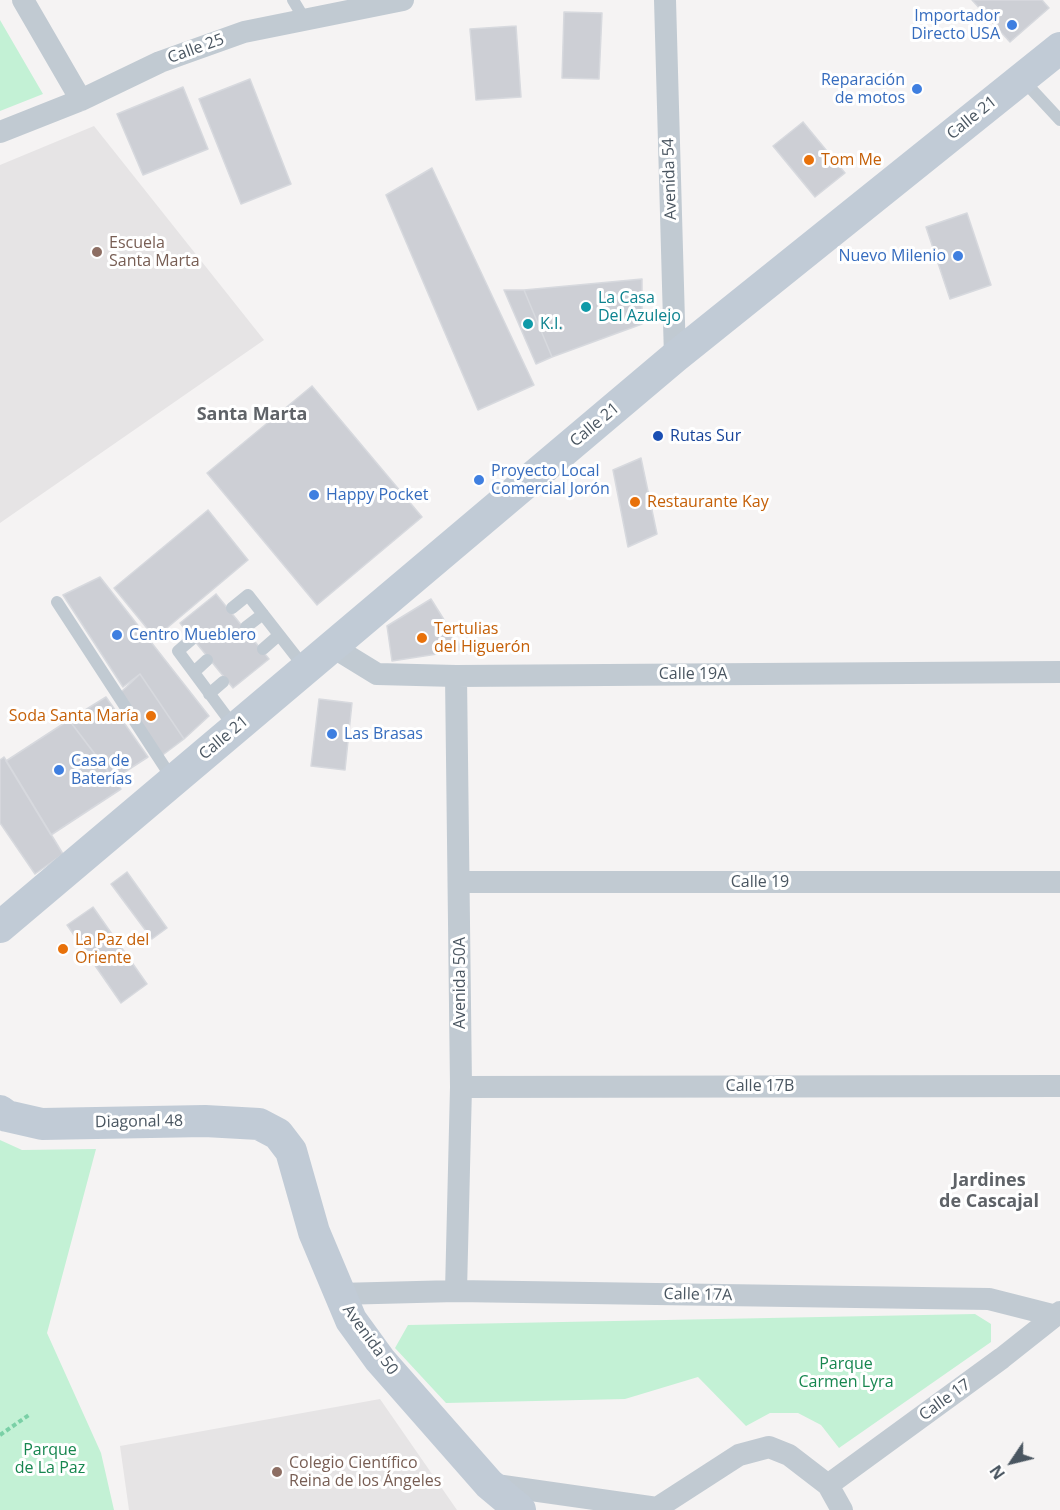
<!DOCTYPE html>
<meta charset="utf-8">
<style>
body{margin:0}
#map{position:relative;width:1060px;height:1510px;overflow:hidden;background:#f5f3f3;font-family:"Open Sans",sans-serif}
canvas{display:block}
.north{position:absolute;left:982px;top:1432px;width:60px;height:60px;-webkit-text-stroke:4px #fff;paint-order:stroke;rotate:235deg;font-size:16px;font-weight:700;line-height:24px;text-align:center;color:#4a5661}
.north::after{content:'';display:block;margin:auto;width:21px;height:27px;background:#4a5661;clip-path:polygon(50% 0,100% 100%,50% 72%,0 100%)}
</style>
<div id="map">
<canvas width="1060" height="1510"></canvas>
<div class="north">N</div>
</div>
<script>
const c = document.querySelector('canvas').getContext('2d');
c.lineJoin = 'round';
function fill(path, color) { c.fillStyle = color; c.fill(path, 'evenodd'); }
const shape = rows => new Path2D(rows.map(r => 'M' + r).join(''));
function trace(path, color, width, dash) { c.strokeStyle = color; c.lineWidth = width; c.lineCap = dash ? 'butt' : 'round'; c.setLineDash(dash || []); c.stroke(path); }
function write(font, color, halo, rows, align = 'center') {
  c.font = font + ' "Open Sans",sans-serif'; c.lineWidth = 6; c.setLineDash([]); c.textBaseline = 'middle'; c.strokeStyle = halo; c.fillStyle = color; for (const [text, x, y, turn = 0] of rows) {
    c.save(); c.translate(x, y); c.rotate((+turn || 0) * Math.PI / 180); c.textAlign = isNaN(turn) ? turn : align; if (halo) c.strokeText(text, 0, 0); c.fillText(text, 0, 0); c.restore();
  }
}
const education = shape([
 [94,126,264,340,0,523,0,165],
 [380,1399,457,1510,129,1510,120,1446]
]);
const green = shape([
 [0,20,43,94,0,111],
 [0,1140,22,1150,96,1149,47,1333,101,1453,114,1510,0,1510],
 [975,1314,991,1324,991,1342,839,1448,821,1425,798,1413,770,1413,746,1426,698,1377,625,1399,446,1403,395,1348,408,1325]
]);
const building = shape([
 [972,0,1042,0,1049,8,1010,42,972,0],
 [564,12,602,13,599,79,562,78,564,12],
 [516,26,521,97,476,100,470,29,516,26],
 [250,79,291,184,241,204,199,99,250,79],
 [183,87,208,149,143,175,117,114,183,87],
 [803,122,845,173,815,197,773,146,803,122],
 [432,168,534,385,478,410,386,195,432,168],
 [967,213,991,285,950,299,926,227,967,213],
 [642,279,642,324,552,357,524,290,642,279],
 [504,290,524,290,552,357,536,364,504,290],
 [312,386,422,517,317,605,207,473,312,386],
 [641,458,657,534,628,547,613,470,641,458],
 [208,510,248,560,155,638,114,588,208,510],
 [100,577,209,716,184,739,140,674,123,687,63,595,100,577],
 [216,594,269,659,233,688,180,623,216,594],
 [431,599,463,650,392,661,387,626,431,599],
 [140,674,184,739,160,757,119,694,140,674],
 [106,697,148,757,114,779,69,720,106,697],
 [319,699,352,703,345,770,311,766,319,699],
 [69,720,121,789,51,835,6,761,69,720],
 [4,757,63,854,35,874,0,823,0,760,4,757],
 [127,872,167,928,152,939,111,884,127,872],
 [93,907,147,984,121,1003,67,925,93,907]
]);
const path = shape([
 [0,1435,29,1415]
]);
const lane = shape([
 [293,0,305,20],
 [1022,79,1060,120],
 [57,602,173,780],
 [232,608,248,595,305,668],
 [246,627,263,614],
 [191,640,178,651,235,728],
 [263,649,279,635],
 [194,672,207,660],
 [209,694,223,682]
]);
const street = shape([
 [23,0,81,100],
 [665,0,675,357],
 [0,132,81,100,160,62,244,32,403,0],
 [333,647,377,674,456,676,1060,672],
 [456,676,461,1087,456,1291],
 [460,882,1060,882],
 [461,1087,1060,1086],
 [338,1294,456,1291,989,1299,1056,1316],
 [489,1484,657,1508,739,1455,769,1447,789,1455,828,1485,842,1510],
 [828,1485,1002,1358,1060,1312]
]);
const secondary = shape([
 [0,927,675,357,1060,48],
 [0,1111,7,1116,42,1124,205,1121,259,1124,278,1134,291,1151,314,1232,351,1320,380,1360,489,1484,520,1510]
]);
const markers = [
 [1012,25,6,"#3f7fe0"],
 [917,89,6,"#3f7fe0"],
 [809,160,6,"#e8710a"],
 [97,252,6,"#8d6e63"],
 [958,256,6,"#3f7fe0"],
 [586,307,6,"#0f9aa8"],
 [528,324,6,"#0f9aa8"],
 [658,436,6,"#1a4fb4"],
 [479,480,6,"#3f7fe0"],
 [314,495,6,"#3f7fe0"],
 [635,502,6,"#e8710a"],
 [117,635,6,"#3f7fe0"],
 [422,638,6,"#e8710a"],
 [151,716,6,"#e8710a"],
 [332,734,6,"#3f7fe0"],
 [59,770,6,"#3f7fe0"],
 [63,949,6,"#e8710a"],
 [277,1472,6,"#8d6e63"]
];
const shopNames = [
 ["Importador",1000,16,"right"],
 ["Directo USA",1000,34,"right"],
 ["Reparación",905,80,"right"],
 ["de motos",905,98,"right"],
 ["Nuevo Milenio",946,256,"right"],
 ["Proyecto Local",491,471],
 ["Comercial Jorón",491,489],
 ["Happy Pocket",326,495],
 ["Centro Mueblero",129,635],
 ["Las Brasas",344,734],
 ["Casa de",71,761],
 ["Baterías",71,779]
];
const streetNames = [
 ["Calle 25",196,49,-20],
 ["Calle 21",972,118,-39],
 ["Avenida 54",670,179,-92],
 ["Calle 21",595,425,-40],
 ["Calle 19A",693,674],
 ["Calle 21",224,738,-40],
 ["Calle 19",760,882],
 ["Avenida 50A",460,983,-90],
 ["Calle 17B",760,1086],
 ["Diagonal 48",139,1122,-1],
 ["Calle 17A",698,1295,1],
 ["Avenida 50",370,1340,54],
 ["Calle 17",945,1400,-36]
];
const foodNames = [
 ["Tom Me",821,160],
 ["Restaurante Kay",647,502],
 ["Tertulias",434,629],
 ["del Higuerón",434,647],
 ["Soda Santa María",139,716,"right"],
 ["La Paz del",75,940],
 ["Oriente",75,958]
];
const educationNames = [
 ["Escuela",109,243],
 ["Santa Marta",109,261],
 ["Colegio Científico",289,1463],
 ["Reina de los Ángeles",289,1481]
];
const cultureNames = [
 ["La Casa",598,298],
 ["Del Azulejo",598,316],
 ["K.I.",540,324]
];
const transitNames = [
 ["Rutas Sur",670,436]
];
const parkNames = [
 ["Parque",846,1364],
 ["Carmen Lyra",846,1382],
 ["Parque",50,1450],
 ["de La Paz",50,1468]
];
const neighbourhoodNames = [
 ["Santa Marta",252,415],
 ["Jardines",989,1181],
 ["de Cascajal",989,1202]
];
fill(education, '#e6e4e5');
fill(green, '#c3f1d5');
fill(building, '#cdcfd5');
trace(building, '#d7d9de', 1.5);
trace(path, '#7ad0a6', 4, [4.5, 3]);
trace(lane, '#c1cad2', 12);
trace(street, '#c1cad2', 22);
trace(secondary, '#c1cbd6', 32);
for (const [x, y, r, color] of markers) { const dot = new Path2D(); dot.arc(x, y, r, 0, 2 * Math.PI); c.fillStyle = color; c.fill(dot); trace(dot, '#fff', 2); }
write('16px', '#366cbe', '#fff', shopNames, 'left');
write('16px', '#4a5661', '#fff', streetNames);
write('16px', '#c56008', '#fff', foodNames, 'left');
write('16px', '#785e54', '#fff', educationNames, 'left');
write('16px', '#0d838f', '#fff', cultureNames, 'left');
write('16px', '#164399', '#fff', transitNames, 'left');
write('16px', '#17864f', '#fff', parkNames);
write('bold 18px', '#5f6368', '#fff', neighbourhoodNames);
</script>
